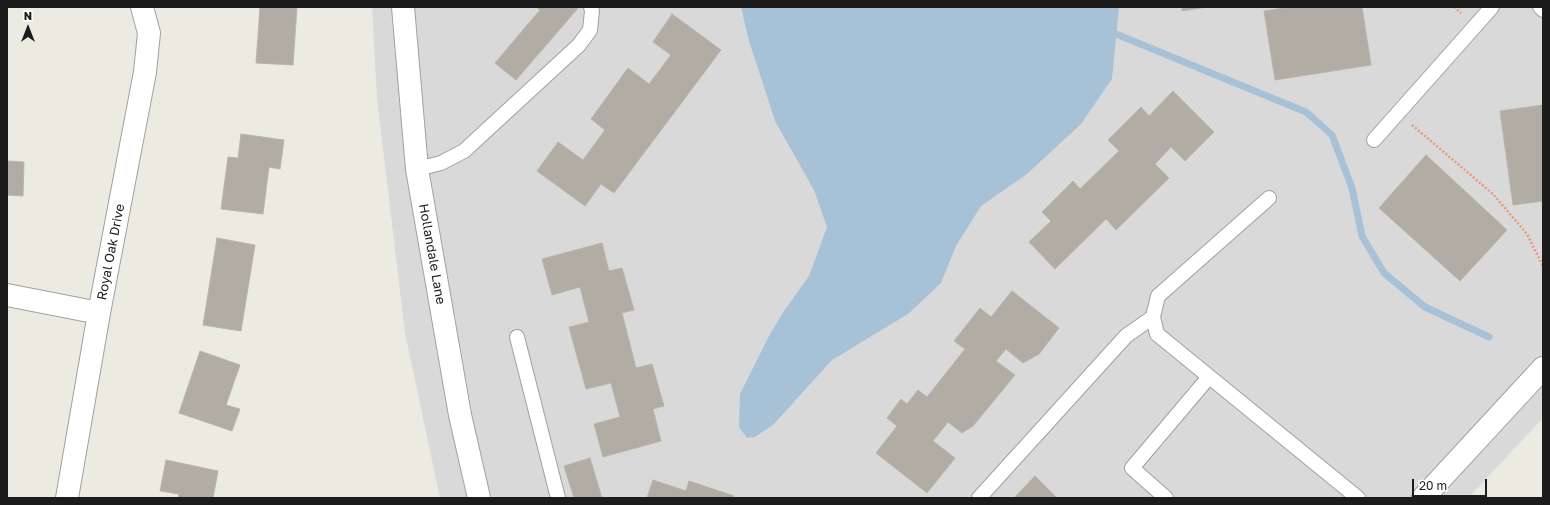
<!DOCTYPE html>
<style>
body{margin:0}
#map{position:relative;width:1550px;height:505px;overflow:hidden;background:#ecebe2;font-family:"Golos Text",sans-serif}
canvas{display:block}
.frame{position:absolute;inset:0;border:8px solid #1c1c1c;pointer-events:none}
.north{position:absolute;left:8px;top:8px;width:40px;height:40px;-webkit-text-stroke:3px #fff;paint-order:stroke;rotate:0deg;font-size:11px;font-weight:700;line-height:16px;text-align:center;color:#1c1c1c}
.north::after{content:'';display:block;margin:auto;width:14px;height:18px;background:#1c1c1c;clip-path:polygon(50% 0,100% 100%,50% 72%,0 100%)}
.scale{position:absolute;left:1412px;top:479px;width:75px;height:18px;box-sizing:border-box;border:2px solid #1c1c1c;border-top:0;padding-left:5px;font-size:12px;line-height:14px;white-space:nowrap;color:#1c1c1c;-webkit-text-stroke:3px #fff;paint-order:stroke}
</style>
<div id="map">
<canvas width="1550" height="505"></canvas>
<div class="frame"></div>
<div class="north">N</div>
<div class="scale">20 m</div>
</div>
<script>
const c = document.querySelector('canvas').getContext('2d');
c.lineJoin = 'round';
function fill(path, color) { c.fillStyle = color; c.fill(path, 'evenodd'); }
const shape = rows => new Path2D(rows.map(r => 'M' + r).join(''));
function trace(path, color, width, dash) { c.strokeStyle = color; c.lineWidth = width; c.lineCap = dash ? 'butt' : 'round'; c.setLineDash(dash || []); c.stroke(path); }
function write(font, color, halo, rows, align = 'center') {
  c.font = font + ' "Golos Text",sans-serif'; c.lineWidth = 3; c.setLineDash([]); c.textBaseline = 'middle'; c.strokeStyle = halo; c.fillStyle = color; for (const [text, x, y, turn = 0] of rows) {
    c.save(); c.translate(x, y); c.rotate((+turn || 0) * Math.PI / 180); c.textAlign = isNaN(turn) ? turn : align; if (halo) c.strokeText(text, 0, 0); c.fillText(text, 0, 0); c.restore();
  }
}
const residential = shape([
 [372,7,1543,7,1543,418,1468,498,440,498,405,333,377,99]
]);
const water = shape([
 [741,7,1119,7,1112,79,1081,124,1027,174,981,206,956,246,941,283,908,314,832,360,773,425,755,437,747,438,739,427,740,394,770,334,784,311,809,276,827,227,814,190,775,121,749,41]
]);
const stream = shape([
 [1116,34,1306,112,1332,135,1352,188,1362,236,1384,273,1425,307,1489,337]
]);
const building = shape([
 [260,7,297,7,293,65,256,63,260,7],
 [536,7,579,7,516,80,495,63,540,10,536,7],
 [1182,7,1207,7,1182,11,1182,7],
 [1291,7,1362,7,1371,65,1275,80,1264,11,1291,7],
 [672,14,721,50,614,193,601,184,585,206,537,171,558,142,583,160,605,130,591,119,628,68,649,84,671,55,653,42,672,14],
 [1173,91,1214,132,1185,161,1171,147,1155,164,1169,178,1116,230,1106,219,1055,269,1029,242,1051,221,1042,212,1073,181,1080,189,1119,151,1108,140,1141,107,1149,116,1173,91],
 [1543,105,1543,201,1513,205,1500,111,1543,105],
 [241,134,284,140,280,169,269,167,263,214,221,209,228,157,238,158,241,134],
 [1426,155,1507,230,1460,281,1379,208,1426,155],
 [7,161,24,162,23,196,7,195,7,161],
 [217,238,255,245,241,331,203,325,217,238],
 [602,243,609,271,622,268,634,310,622,313,636,368,652,364,664,406,653,409,661,441,603,457,594,424,620,417,611,383,586,389,569,327,589,322,580,287,552,295,542,259,602,243],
 [1012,291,1059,328,1039,354,1023,363,1006,349,996,361,1015,375,973,426,962,433,948,422,933,441,955,458,927,493,876,453,897,426,887,418,901,399,907,404,918,390,927,397,965,349,954,341,980,308,991,317,1012,291],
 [200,351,240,365,226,405,240,409,232,431,179,413,200,351],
 [590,458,602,498,574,498,564,466,590,458],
 [166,460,218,471,213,498,178,498,179,494,160,491,166,460],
 [1035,476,1057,498,1014,498,1035,476],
 [653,480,686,491,689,481,734,496,733,498,647,498,653,480]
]);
const path = shape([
 [1454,7,1461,13],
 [1412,125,1493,194,1527,234,1543,266]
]);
const lane = shape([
 [1540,7,1543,10],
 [1374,140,1492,7],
 [417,169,441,163,464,151,579,45,590,30,592,11,591,7],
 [1269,198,1158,296,1153,317,1157,334,1358,498],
 [517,337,558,498],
 [979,498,1126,336,1153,317],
 [1166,498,1132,468,1209,377]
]);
const street = shape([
 [403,7,417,169,460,415,479,498],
 [7,295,99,313],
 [67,498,99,313,145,72,149,33,142,7],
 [1423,498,1543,368]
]);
const streetNames = [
 ["Royal Oak Drive",111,252,-79],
 ["Hollandale Lane",432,254,80]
];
fill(residential, '#dad9d9');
fill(water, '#a7c2d6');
trace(stream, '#a7c2d6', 7);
fill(building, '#b1ada5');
trace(building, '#bcb4a6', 1);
trace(lane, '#a0a0a0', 16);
trace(street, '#a0a0a0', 24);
trace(path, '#eb9874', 2.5, [2, 2]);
trace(lane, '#fff', 14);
trace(street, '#fff', 22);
write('13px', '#1c1c1c', '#fff', streetNames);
</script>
